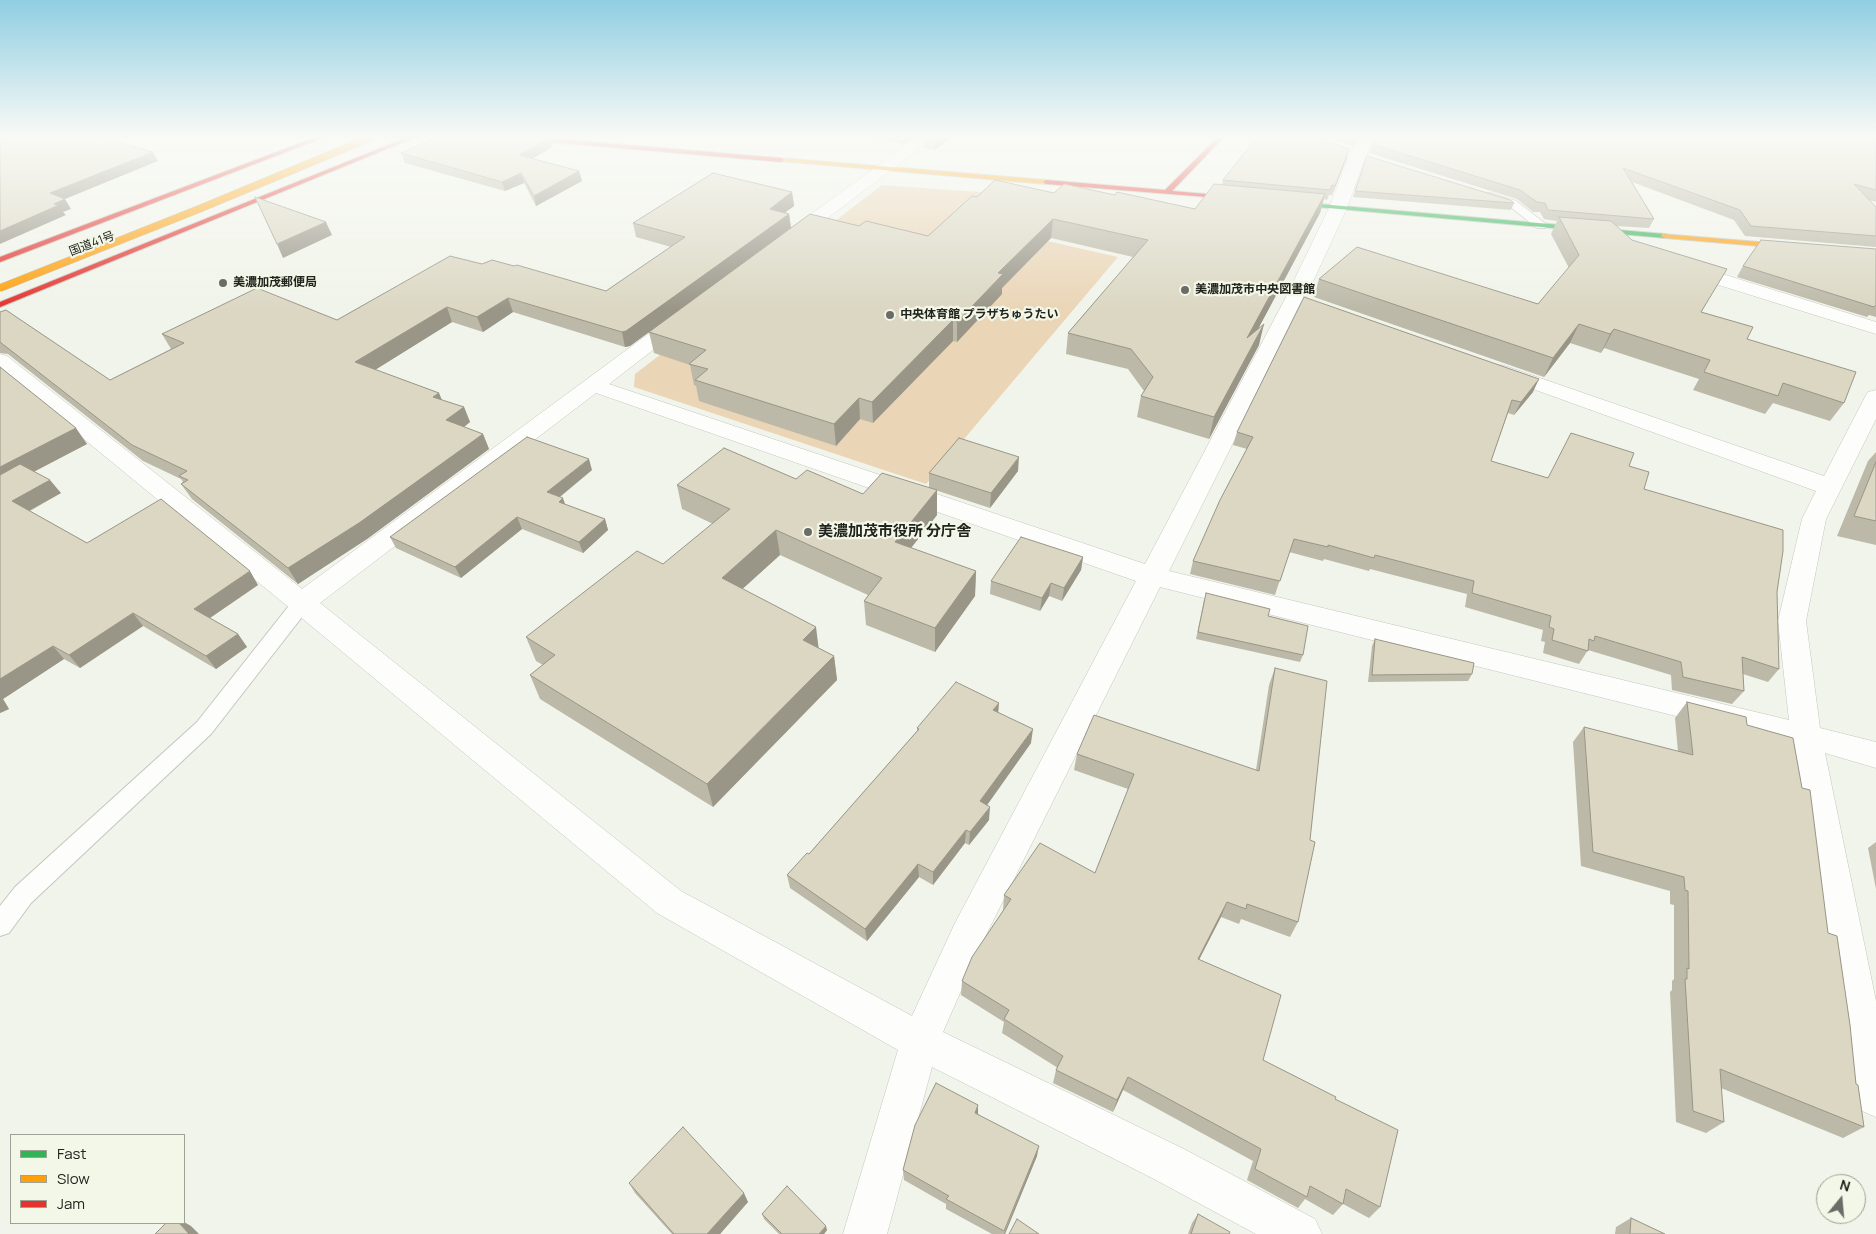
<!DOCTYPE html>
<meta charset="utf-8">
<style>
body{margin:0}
#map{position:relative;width:1876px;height:1234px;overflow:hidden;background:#f1f4ea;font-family:Manrope,sans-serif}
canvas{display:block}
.legend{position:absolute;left:10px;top:1134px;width:175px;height:90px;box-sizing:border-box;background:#f2f7e7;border:1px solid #9ea296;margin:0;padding:6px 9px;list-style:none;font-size:15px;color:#21231d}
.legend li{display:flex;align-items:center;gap:10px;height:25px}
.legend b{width:25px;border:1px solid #9ea296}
.north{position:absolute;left:1816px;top:1174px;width:50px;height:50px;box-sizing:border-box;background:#f2f7e7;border:1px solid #9ea296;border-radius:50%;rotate:17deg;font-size:14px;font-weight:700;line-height:20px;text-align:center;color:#21231d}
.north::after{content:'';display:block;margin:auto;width:18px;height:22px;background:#6a6c65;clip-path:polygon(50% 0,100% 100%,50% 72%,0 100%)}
</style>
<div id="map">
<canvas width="1876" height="1234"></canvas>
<ul class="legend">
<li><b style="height:6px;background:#30b455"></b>Fast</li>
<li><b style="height:6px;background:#ff9f0a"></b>Slow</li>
<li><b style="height:6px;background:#e5322d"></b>Jam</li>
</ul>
<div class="north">N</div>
</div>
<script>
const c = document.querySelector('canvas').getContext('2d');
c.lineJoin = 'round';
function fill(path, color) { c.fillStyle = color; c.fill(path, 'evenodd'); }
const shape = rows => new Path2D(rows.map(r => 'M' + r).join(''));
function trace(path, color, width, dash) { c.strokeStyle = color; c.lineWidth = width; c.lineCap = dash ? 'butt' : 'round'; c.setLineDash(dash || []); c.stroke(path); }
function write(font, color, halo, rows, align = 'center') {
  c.font = font + ' Manrope,"Noto Sans JP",sans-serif'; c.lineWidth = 4.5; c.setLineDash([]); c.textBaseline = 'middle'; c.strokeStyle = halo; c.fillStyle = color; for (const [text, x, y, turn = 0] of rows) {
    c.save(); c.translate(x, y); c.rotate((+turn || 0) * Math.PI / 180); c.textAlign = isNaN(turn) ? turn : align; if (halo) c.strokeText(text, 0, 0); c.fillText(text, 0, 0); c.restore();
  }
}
const green = shape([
 [882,185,994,193,964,222,1118,257,926,484,634,387,635,374]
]);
const lane = shape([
 [1490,193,1516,201,1547,225,1545,228,1537,228,1508,205,1486,198,1484,196,1486,194,1490,193],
 [302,596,309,598,311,603,309,608,211,734,31,903,9,933,0,936,0,906,15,887,197,722,295,598,302,596]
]);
const street = shape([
 [917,137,935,137,796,242,790,243,784,242,781,238,784,234,917,137],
 [1359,137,1375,137,1366,155,1347,208,1305,299,1169,571,1789,720,1778,621,1802,519,1816,491,1494,375,1490,371,1494,367,1501,365,1508,367,1824,476,1865,397,1868,392,1876,390,1876,419,1826,519,1806,621,1820,728,1876,742,1876,768,1825,753,1876,1001,1876,1117,1862,1111,1856,1097,1792,745,1160,587,981,945,943,1032,1184,1149,1315,1219,1322,1234,1256,1234,1154,1179,932,1067,887,1234,843,1234,898,1050,657,913,292,610,0,370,0,354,7,356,302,589,674,315,681,313,688,315,691,319,688,323,609,384,1145,564,1285,299,1329,208,1350,155,1359,137],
 [596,393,1136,581,955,923,912,1016,681,891,320,603,596,393],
 [1684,262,1876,322,1876,334,1677,272,1675,268,1677,264,1684,262]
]);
const fast = shape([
 [1285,201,1665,234,1669,236,1665,238,1283,204,1282,203,1285,201]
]);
const slow = shape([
 [781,158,1046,180,1049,182,1046,184,779,161,779,159,781,158],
 [1662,234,1795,245,1799,247,1795,249,1665,238,1661,236,1662,234]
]);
const jam = shape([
 [316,137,325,137,0,262,0,257,316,137],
 [408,137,416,137,0,307,0,302,408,137],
 [511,137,535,137,781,158,784,160,781,162,514,139,511,137],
 [1218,137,1224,137,1172,191,1242,197,1244,198,1244,200,1046,184,1043,182,1046,180,1165,190,1218,137]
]);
const slowBridge = shape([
 [0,288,199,209,372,137]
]);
const wall = shape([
 [871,137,914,137,904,144],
 [952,137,935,150,924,148,924,139],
 [1327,137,1358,137,1353,146],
 [1876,137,1876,202,1869,200,1876,207,1876,247,1745,236,1734,220,1632,182,1654,219,1649,228,1615,226,1702,312,1747,339,1844,403,1830,421,1773,403,1765,414,1693,390,1699,379,1604,348,1601,353,1570,343,1544,377,1314,297,1319,279,1538,304,1569,268,1551,234,1557,221,1544,219,1540,212,1533,212,1517,199,1369,153,1372,144],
 [467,139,552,147,532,159,579,171,582,181,536,206,524,183,505,191,405,163,401,153],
 [1349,149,1347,158,1332,195,1329,195,1327,200,1324,199,1320,213,1258,329,1259,345,1209,439,1137,417,1141,396,1144,391,1128,369,1066,354,1068,333,1133,257,1051,238,1002,288,1002,294,957,342,953,341,873,423,860,419,836,446,699,401,696,386,694,385,690,365,654,353,649,332,859,226,928,236,977,197,1054,193,1115,195,1195,209,1222,185,1223,180],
 [1355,191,1514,203,1511,210,1353,197],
 [792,192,794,206,785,212,789,214,791,228,630,346,625,347,513,312,483,332,452,322,375,370,439,393,442,400,464,407,470,422,464,427,483,434,489,449,367,539,298,584,192,499,181,484,183,482,181,479,143,461,8,354,0,353,0,312,110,380,171,349,162,334,337,320,482,264,606,291,671,247,636,237,633,223],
 [1876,249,1876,317,1869,315,1867,317,1737,277,1743,266],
 [0,367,87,444,34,471,61,493,30,511,87,543,258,585,210,618,238,634,247,647,216,669,143,626,80,668,64,659,3,699,9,709,0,713],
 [1533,392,1514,415,1508,413,1491,461,1548,478,1629,466,1644,489,1777,592,1779,669,1768,682,1743,674,1744,691,1732,704,1672,690,1671,675,1588,650,1579,664,1543,653,1545,642,1541,641,1543,630,1465,607,1467,594,1370,569,1369,571,1324,559,1323,561,1289,552,1275,595,1190,574,1193,561,1247,449,1233,445,1237,432],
 [1876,452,1876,545,1837,536,1868,461],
 [592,470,560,497,565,504,605,519,608,530,583,553,522,529,461,578,396,548,390,537],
 [1018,471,990,508,929,488,929,473],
 [796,479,863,494,937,490,937,515,911,548,976,571,975,596,935,652,866,625,864,601,868,595,780,555,742,589,819,648,834,656,837,680,713,807,540,699,530,675,543,665,536,661,526,637,663,564,713,524,682,509,677,485],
 [1083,557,1081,570,1062,601,1049,596,1040,611,990,594,991,581],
 [1204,600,1268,616,1303,655,1300,662,1196,639],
 [1375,639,1472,674,1468,681,1368,682,1372,646],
 [1275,668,1298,922,1290,937,1241,919,1239,924,1221,917,1199,960,1263,1060,1335,1099,1380,1207,1369,1218,1343,1204,1333,1215,1305,1199,1298,1208,1247,1180,1253,1161,1123,1090,1113,1112,1053,1083,1056,1070,1058,1068,1002,1033,1004,1022,961,995,962,981,1003,911,1004,895,1095,873,1128,789,1074,770,1077,754,1256,770,1269,685],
 [1687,702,1747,725,1828,933,1864,1127,1843,1138,1721,1088,1724,1122,1706,1133,1676,1122,1670,992,1672,990,1672,981,1674,979,1674,905,1670,904,1670,891,1581,866,1573,742,1584,727,1678,752,1675,718],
 [998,712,1031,743,987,805,989,820,969,845,965,843,933,885,919,877,867,941,790,888,787,875,809,854,917,731,917,728],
 [1876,842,1876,889,1868,848],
 [978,1114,1037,1156,1005,1234,992,1234,946,1209,946,1204,904,1180,903,1170],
 [629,1183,748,1202,720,1234,672,1234,635,1193],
 [762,1214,827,1230,824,1234,779,1234,764,1219],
 [1198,1214,1229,1234,1188,1234,1192,1223],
 [1631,1218,1665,1234,1615,1234,1616,1227]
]);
const shadedWall = shape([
 [904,137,914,137,904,144],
 [941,137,952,137,935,150,935,142],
 [1355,137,1358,137,1353,146],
 [550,138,552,147,522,165,519,155],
 [1349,149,1347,158,1332,195,1335,186],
 [153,152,158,161,65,199,71,209,63,212,66,215,0,244,0,231,50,193],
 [579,171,582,181,536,206,534,196],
 [521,173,524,183,505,191,502,182],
 [792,192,794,206,771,223,770,209],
 [1325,194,1320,213,1242,359,1247,338],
 [789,214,791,228,630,346,625,347,622,332],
 [1053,219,1051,238,1002,288,1002,294,957,342,957,322,998,273],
 [326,222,332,235,283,258,277,244],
 [508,298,513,312,483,332,477,317],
 [447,307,452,322,362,378,355,362],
 [953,320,953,341,873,423,872,402],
 [1264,324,1259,345,1209,439,1214,417],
 [1579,324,1570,343,1544,377,1553,358],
 [1614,329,1604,348,1601,353,1610,334],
 [1539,379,1533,392,1514,415,1521,402],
 [439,393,445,409,433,397],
 [859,398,860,419,836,446,834,424],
 [464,407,470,422,453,436,446,420],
 [76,428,87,444,3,488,0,484,0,467],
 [483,434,489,449,367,539,298,584,288,568],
 [1019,457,1018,471,990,508,991,493],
 [589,459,592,470,551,504,547,492],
 [50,480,61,493,23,514,12,501],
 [937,490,937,515,896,567,895,542],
 [563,498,567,510,559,502],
 [517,517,522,529,461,578,455,567],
 [605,519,608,530,583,553,579,542],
 [776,530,780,555,727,603,722,578],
 [1083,557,1081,570,1062,601,1064,588],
 [250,571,258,585,204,622,194,609],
 [976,571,975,596,935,652,935,628],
 [1051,583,1049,596,1040,611,1042,598],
 [133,613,143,626,80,668,69,655],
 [816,627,819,651,803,640],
 [238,634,247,647,216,669,206,656],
 [53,646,64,659,3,699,9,709,0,713,0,679],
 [834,656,837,680,713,807,707,784],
 [999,703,998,716,993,710],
 [1033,729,1031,743,980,815,980,801],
 [990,807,989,820,969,845,970,832],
 [966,830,965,843,933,885,933,872],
 [918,864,919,877,867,941,865,929],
 [1227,902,1221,917,1192,973,1198,959],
 [1128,1077,1123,1090,1113,1112,1117,1100],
 [978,1105,978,1115,975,1113],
 [1039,1146,1037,1156,1005,1234,1004,1234],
 [744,1193,748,1202,720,1234,707,1234],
 [184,1222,191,1226,199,1234,189,1234,179,1223,184,1223],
 [826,1226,827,1230,824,1234,819,1234]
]);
const building = shape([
 [0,137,99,137,153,152,50,193,65,199,54,204,59,205,0,231,0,137],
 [438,137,460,137,467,139,472,137,550,138,519,155,579,171,534,196,521,173,502,182,401,153,438,137],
 [927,137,941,137,935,142,924,139,927,137],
 [1257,137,1315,137,1349,149,1335,186,1332,185,1330,190,1223,180,1257,137],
 [1375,137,1876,137,1876,190,1854,184,1876,207,1876,236,1751,226,1740,210,1623,168,1654,219,1548,210,1545,203,1537,202,1520,190,1372,144,1375,137],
 [1367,156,1510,200,1514,203,1355,191,1367,156],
 [713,173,792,192,770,209,789,214,626,331,622,332,508,298,477,317,447,307,355,362,439,393,433,397,464,407,446,420,483,434,359,523,288,568,181,484,188,480,179,476,187,471,132,445,0,342,0,312,6,310,110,380,184,343,162,334,257,288,337,320,450,256,482,264,492,260,514,266,517,265,606,291,685,237,633,223,713,173],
 [995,180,1054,193,1064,184,1115,195,1117,192,1195,209,1214,184,1325,194,1247,338,1264,324,1214,417,1141,396,1153,377,1131,349,1068,333,1148,240,1053,219,998,273,1003,274,957,322,953,320,872,402,859,398,834,424,695,380,708,369,689,364,706,350,649,332,810,214,859,226,866,221,928,236,972,196,977,197,995,180],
 [255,197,326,222,277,244,255,197],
 [1559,217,1611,221,1632,240,1727,269,1701,312,1753,327,1747,339,1856,372,1844,403,1783,383,1778,396,1704,372,1710,360,1614,329,1610,334,1579,324,1553,358,1319,279,1357,247,1538,304,1579,255,1559,217],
 [1761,240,1876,249,1876,305,1874,307,1743,266,1761,240],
 [1304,297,1539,379,1521,402,1512,400,1491,461,1548,478,1571,433,1634,453,1629,466,1649,472,1644,489,1783,530,1783,551,1777,592,1779,669,1742,657,1744,691,1683,677,1681,662,1595,636,1594,641,1589,639,1588,651,1552,640,1554,629,1549,627,1551,616,1472,593,1474,581,1375,555,1374,558,1328,545,1328,547,1294,539,1280,581,1193,561,1220,500,1253,437,1237,432,1304,297],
 [0,367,76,428,0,467,0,367],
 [527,437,589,459,547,492,563,498,559,502,605,519,579,542,517,517,455,567,390,537,527,437],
 [959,438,1019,457,991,493,929,473,959,438],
 [724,448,796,479,807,470,863,494,882,473,937,490,895,542,976,571,935,628,864,601,882,578,776,530,722,578,816,627,803,640,834,656,707,784,530,675,555,655,526,637,637,551,663,564,730,509,677,485,724,448],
 [1876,462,1876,521,1854,516,1876,462],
 [20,464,50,480,12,501,87,543,161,499,250,571,194,609,238,634,206,656,133,613,69,655,53,646,0,679,0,475,20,464],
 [1021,537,1083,557,1064,588,1051,583,1042,598,991,581,1021,537],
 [1206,593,1270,609,1268,616,1308,626,1303,655,1198,632,1206,593],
 [1375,639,1474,663,1472,674,1372,675,1375,639],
 [1275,668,1327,681,1310,840,1315,842,1298,922,1247,904,1246,909,1227,902,1198,959,1281,995,1263,1060,1336,1097,1335,1099,1398,1130,1380,1207,1346,1189,1343,1204,1310,1186,1307,1197,1255,1169,1261,1149,1128,1077,1117,1100,1056,1070,1063,1056,1004,1019,1009,1010,962,981,972,957,1011,899,1004,895,1040,843,1095,873,1134,774,1077,754,1094,715,1259,771,1275,668],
 [956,682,999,703,993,710,1033,729,980,801,990,807,970,832,966,830,933,872,918,864,865,929,787,875,807,853,809,854,919,729,917,728,956,682],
 [1687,702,1746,717,1747,725,1793,738,1802,788,1810,790,1828,933,1837,936,1850,1025,1856,1084,1858,1085,1864,1127,1720,1069,1724,1122,1693,1111,1685,979,1687,979,1687,968,1689,969,1688,891,1685,890,1684,877,1593,852,1584,727,1693,755,1687,702],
 [936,1083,978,1105,975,1113,1039,1146,1004,1231,946,1199,949,1196,903,1170,915,1125,936,1083],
 [683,1127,744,1193,707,1234,674,1234,629,1183,683,1127],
 [787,1186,826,1226,819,1234,782,1234,762,1214,787,1186],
 [1198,1214,1230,1232,1229,1234,1191,1234,1198,1214],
 [1631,1218,1665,1234,1630,1234,1631,1218],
 [1017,1219,1039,1234,1009,1234,1017,1219],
 [166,1223,179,1223,189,1234,155,1234,166,1223]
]);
const markers = [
 [223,283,5,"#6a6c65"],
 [1185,290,5,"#6a6c65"],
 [890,315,5,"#6a6c65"],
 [808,532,5,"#6a6c65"]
];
const farStreetnames = [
 ["国道41号",92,244,-21]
];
const farPoinames = [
 ["美濃加茂郵便局",233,283],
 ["美濃加茂市中央図書館",1195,290],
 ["中央体育館 プラザちゅうたい",900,315]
];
const poiNames = [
 ["美濃加茂市役所 分庁舎",818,532]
];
fill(green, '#ead5b6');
trace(lane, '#c4c6bf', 2);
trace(street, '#c4c6bf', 1);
trace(fast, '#c4c6bf', 2);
trace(slow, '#c4c6bf', 2);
trace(jam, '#c4c6bf', 2);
fill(lane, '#fdfdfc');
fill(street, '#fdfdfc');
fill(fast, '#30b455');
fill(slow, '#ff9f0a');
fill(jam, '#e5322d');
trace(slowBridge, '#b1beaf', 8, []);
trace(slowBridge, '#ff9f0a', 7);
fill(wall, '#bcb9a8');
fill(shadedWall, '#999688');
fill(building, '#dbd7c3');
trace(building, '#999688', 1);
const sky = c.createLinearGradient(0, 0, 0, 310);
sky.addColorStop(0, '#90cee2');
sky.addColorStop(0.44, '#f9faf6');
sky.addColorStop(1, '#f9faf600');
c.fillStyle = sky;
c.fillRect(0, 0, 1876, 310);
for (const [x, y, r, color] of markers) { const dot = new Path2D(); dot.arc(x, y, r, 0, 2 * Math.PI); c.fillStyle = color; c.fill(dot); trace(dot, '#f2f7e7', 2); }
write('12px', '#21231d', '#f2f7e7', farStreetnames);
write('bold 12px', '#21231d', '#f2f7e7', farPoinames, 'left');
write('bold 15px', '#21231d', '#f2f7e7', poiNames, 'left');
</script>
